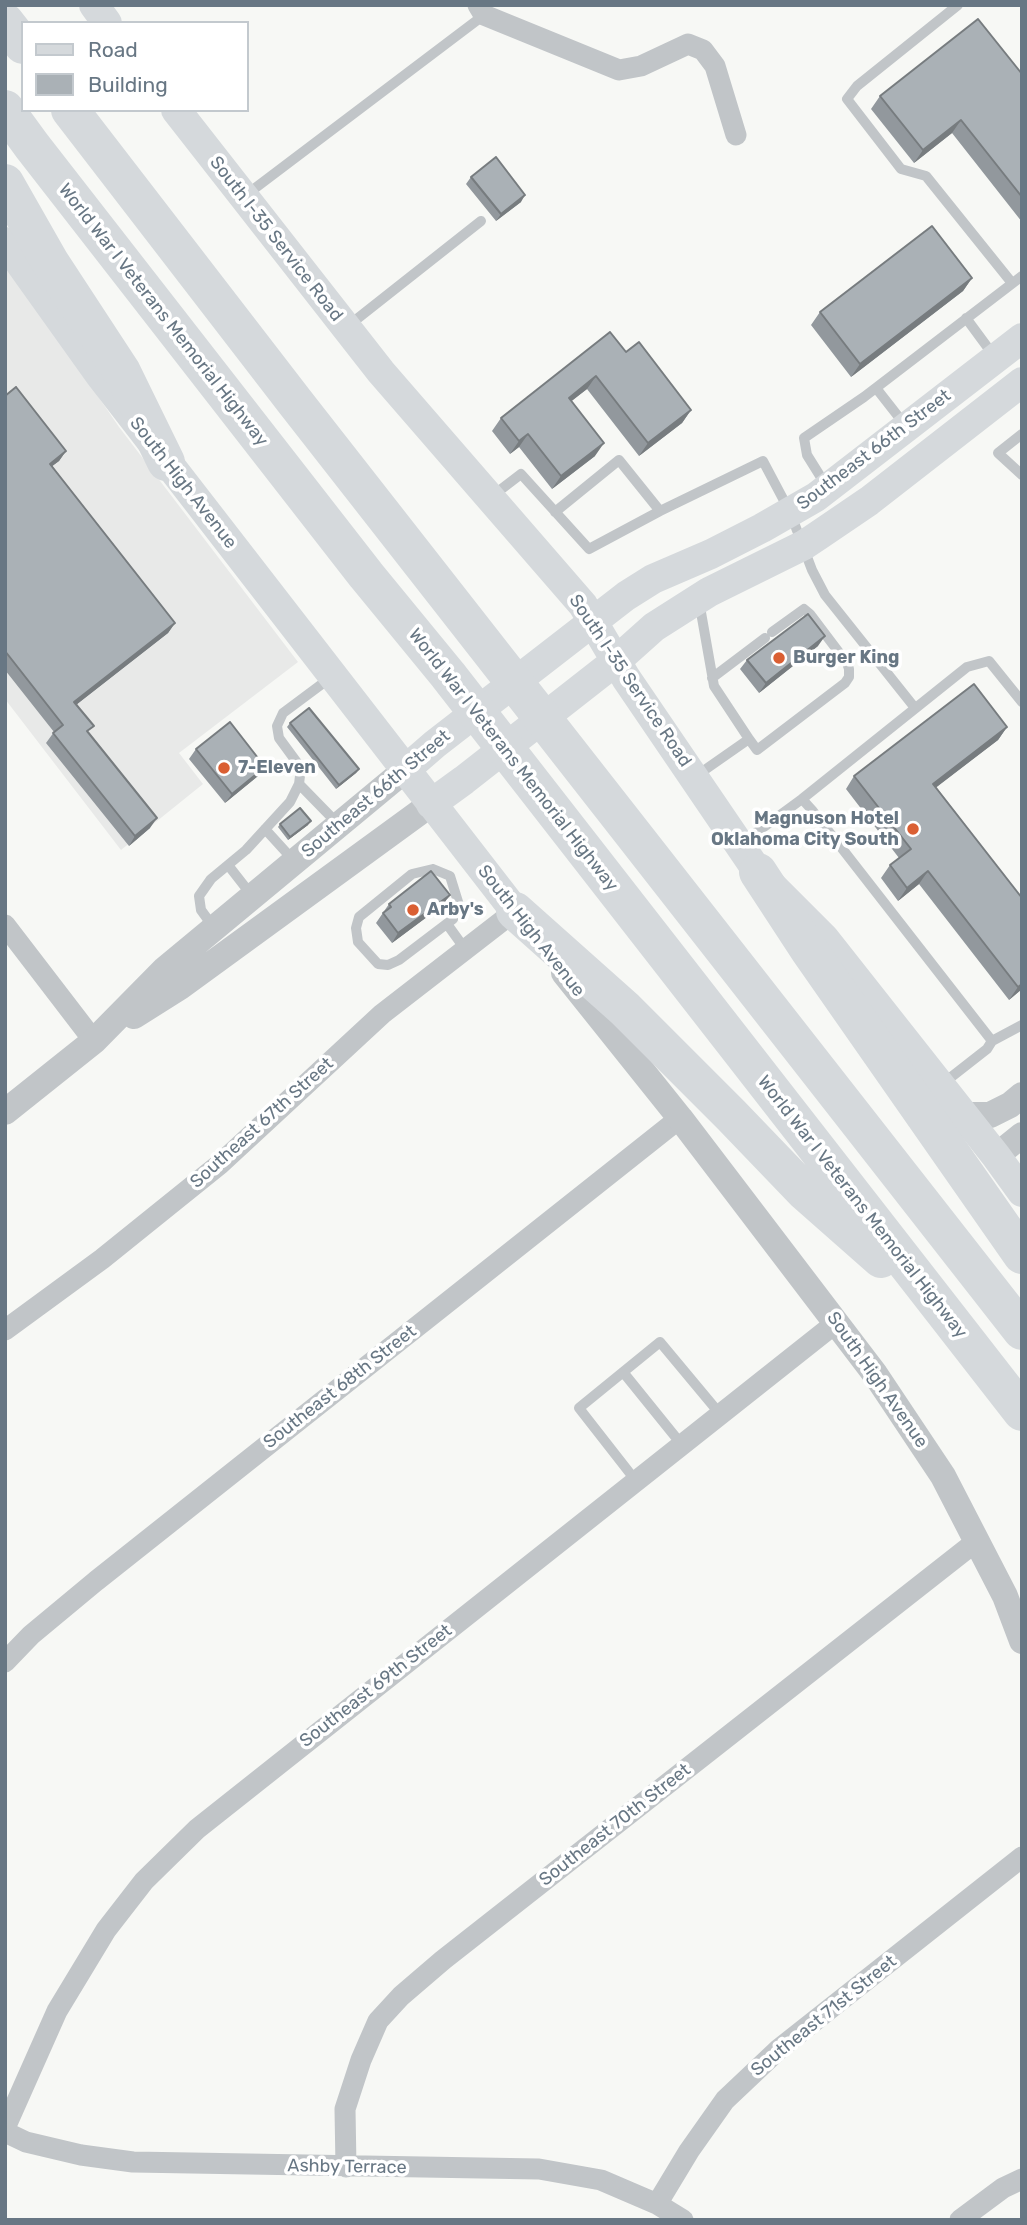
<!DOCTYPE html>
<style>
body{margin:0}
#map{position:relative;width:1027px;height:2225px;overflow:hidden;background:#f7f8f5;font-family:Rubik,sans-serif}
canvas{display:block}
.frame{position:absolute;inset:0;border:7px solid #687784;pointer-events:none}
.legend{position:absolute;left:21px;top:21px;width:228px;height:91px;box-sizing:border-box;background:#fff;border:2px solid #c3c9ce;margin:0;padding:9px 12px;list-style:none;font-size:21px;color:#687784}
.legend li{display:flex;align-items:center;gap:14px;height:35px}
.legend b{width:35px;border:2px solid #c3c9ce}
</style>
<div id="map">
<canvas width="1027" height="2225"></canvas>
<div class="frame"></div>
<ul class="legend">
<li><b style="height:9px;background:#d5d9dc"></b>Road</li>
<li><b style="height:19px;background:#aab1b6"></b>Building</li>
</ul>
</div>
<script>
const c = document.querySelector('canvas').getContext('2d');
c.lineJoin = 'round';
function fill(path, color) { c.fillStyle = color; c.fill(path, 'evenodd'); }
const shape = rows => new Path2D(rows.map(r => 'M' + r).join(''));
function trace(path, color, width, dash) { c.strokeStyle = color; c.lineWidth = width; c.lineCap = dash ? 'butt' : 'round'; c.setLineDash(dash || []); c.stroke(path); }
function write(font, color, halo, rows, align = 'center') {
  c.font = font + ' Rubik,sans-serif'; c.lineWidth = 7; c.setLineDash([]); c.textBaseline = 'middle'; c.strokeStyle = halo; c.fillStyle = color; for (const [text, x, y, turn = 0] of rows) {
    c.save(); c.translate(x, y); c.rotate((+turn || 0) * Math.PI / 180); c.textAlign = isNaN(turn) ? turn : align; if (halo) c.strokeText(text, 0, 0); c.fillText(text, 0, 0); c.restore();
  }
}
const built = shape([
 [5,260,119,427,298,662,179,753,203,784,121,850,5,699]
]);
const service = shape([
 [958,5,857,86,847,99,901,169,926,176,1012,283],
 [246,195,484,15],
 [966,318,994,356],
 [348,326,481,221],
 [876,388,905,425],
 [1022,434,998,453,1022,475],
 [827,487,807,455,804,438,864,397,1022,276],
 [491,497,521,474,589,549,660,511,763,461,790,512,812,570,825,595,915,708],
 [555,512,619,460,660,511],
 [712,678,765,638],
 [749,739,757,750,845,683,849,677,849,669,847,663,810,614,804,609,772,632],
 [696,776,749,739,714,686,699,601],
 [299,784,339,825],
 [802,799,967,667,989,661,1022,702],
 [265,829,295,862],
 [742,843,802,799,812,810,992,1041,987,1049,941,1085],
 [228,865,253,897],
 [433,869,450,876,459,905,453,919,399,960,388,965,378,964,358,942,356,928,359,917,412,874,433,869],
 [447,924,465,949],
 [214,928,201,910,199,896,211,879,246,850,290,802,299,784,301,768,279,738,277,726,283,713,330,678],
 [992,1041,1022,1025],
 [623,1372,682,1445],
 [636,1481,579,1408,660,1342,720,1414]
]);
const minor = shape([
 [478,5,484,15,619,70,641,66,688,44,703,50,715,66,736,135],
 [5,925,94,1041],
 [5,1330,102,1259,220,1164,382,1014,515,911],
 [5,1662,31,1635,96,1581,680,1118],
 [5,2128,57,2011,106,1930,144,1881,197,1829,837,1322],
 [5,2132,26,2142,81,2155,133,2162,539,2169,601,2180,657,2204,683,2220],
 [346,2167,345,2109,361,2060,378,2021,401,1996,443,1960,978,1540],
 [657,2204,689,2151,725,2100,779,2049,1022,1857],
 [960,2220,1003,2188,1022,2179]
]);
const tertiary = shape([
 [564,973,680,1118,875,1374,943,1476,1005,1596,1022,1641],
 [134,1016,180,987,431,804],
 [5,1112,94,1041,165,969,405,770],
 [964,1115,990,1115,1010,1105,1022,1095],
 [996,1156,1022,1135]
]);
const secondary = shape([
 [94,5,107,23],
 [176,110,381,372,583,605,626,678,758,872,824,938,996,1156,1022,1192],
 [5,242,100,375,515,911],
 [405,770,435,744,626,596,653,579,711,554,762,528,816,497,1022,338],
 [431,804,464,780,616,661,654,627,709,592,804,545,819,535,869,501,1022,382]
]);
const motorway = shape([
 [5,22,23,45],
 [5,109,32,146,366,575,448,675,1022,1412],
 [70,110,295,402,1022,1331],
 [5,183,50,262,122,372,166,462],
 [758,872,809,950,1022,1255],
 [515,911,625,1009,731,1115,805,1192,881,1259]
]);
const wall = shape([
 [1022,74,1022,222,952,133,914,163,871,109,880,96],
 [471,177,521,202,496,221,466,184],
 [972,278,963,291,851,377,811,325,820,312],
 [626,352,691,410,682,423,639,456,587,389,571,401,595,456,552,489,519,447,510,454,492,431,501,418],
 [5,396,66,451,59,461,52,466,175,623,168,633,77,704,88,734,150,828,129,846,46,743,54,732,5,670],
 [818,646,759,693,740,669,747,660],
 [290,723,359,769,356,773,336,789,287,727],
 [1007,727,998,740,936,787,1022,898,1022,989,1009,1000,919,884,898,901,881,878,890,865,899,858,846,789,854,776],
 [196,749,258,776,225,803,189,759],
 [280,824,308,825,288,840,278,827],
 [450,895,443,905,392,943,376,923,389,904]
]);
const shadedWall = shape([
 [961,120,952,133,914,163,923,150],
 [525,195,521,202,496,221,501,214],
 [972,278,963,291,851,377,860,364],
 [596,376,587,389,559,411,569,398],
 [691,410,682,423,639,456,648,443],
 [528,434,519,447,510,454,519,441],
 [604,443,595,456,552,489,561,476],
 [66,451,59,461,43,473,50,464],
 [175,623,168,633,67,712,74,702],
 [825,636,818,646,759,693,766,683],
 [1007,727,998,740,925,796,933,784],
 [265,767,258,776,225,803,232,794],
 [359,769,356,773,336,789,339,785],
 [157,818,150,828,129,846,135,836],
 [311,821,308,825,288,840,290,837],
 [928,871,919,884,898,901,907,888],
 [450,895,443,905,392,943,398,933],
 [1022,984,1022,989,1009,1000,1018,987]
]);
const building = shape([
 [978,19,1022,74,1022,197,961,120,923,150,880,96,978,19],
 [496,157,525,195,501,214,471,177,496,157],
 [932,226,972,278,860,364,820,312,932,226],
 [610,332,626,352,639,342,691,410,648,443,596,376,569,398,604,443,561,476,528,434,519,441,501,418,610,332],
 [16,387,66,451,50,464,175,623,74,702,94,726,87,731,157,818,135,836,53,733,63,725,5,651,5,396,16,387],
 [808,614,825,636,766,683,747,660,808,614],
 [974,684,1007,727,933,784,1022,898,1022,984,1018,987,928,871,907,888,890,865,911,849,854,776,974,684],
 [309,708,359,769,339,785,290,723,309,708],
 [230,722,265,767,232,794,196,749,230,722],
 [300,808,311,821,290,837,280,824,300,808],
 [431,871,450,895,398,933,383,913,391,907,389,904,431,871]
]);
const markers = [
 [779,658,7,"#da5f33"],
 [224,768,7,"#da5f33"],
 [913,829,7,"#da5f33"],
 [413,910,7,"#da5f33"]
];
const streetNames = [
 ["South I-35 Service Road",276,239,52],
 ["World War I Veterans Memorial Highway",163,315,52],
 ["Southeast 66th Street",874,450,-37],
 ["South High Avenue",183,483,52],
 ["South I-35 Service Road",630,681,56],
 ["World War I Veterans Memorial Highway",513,760,52],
 ["Southeast 66th Street",376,794,-40],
 ["South High Avenue",531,931,52],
 ["Southeast 67th Street",262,1123,-42],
 ["World War I Veterans Memorial Highway",862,1207,52],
 ["South High Avenue",877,1380,55],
 ["Southeast 68th Street",340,1387,-38],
 ["Southeast 69th Street",376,1686,-38],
 ["Southeast 70th Street",615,1825,-38],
 ["Southeast 71st Street",824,2016,-39],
 ["Ashby Terrace",347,2167,1]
];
const poiNames = [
 ["Burger King",793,658],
 ["7-Eleven",238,768],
 ["Magnuson Hotel",899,819,"right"],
 ["Oklahoma City South",899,840,"right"],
 ["Arby's",427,910]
];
fill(built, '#e8e9e8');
trace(service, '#c1c5c8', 10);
trace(minor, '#c1c5c8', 21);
trace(tertiary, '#c1c5c8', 26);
trace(secondary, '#d5d9dc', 30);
trace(motorway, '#d5d9dc', 38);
fill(wall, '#92989d');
fill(shadedWall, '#777c7f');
fill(building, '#aab1b6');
trace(building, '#777c7f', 2);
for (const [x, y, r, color] of markers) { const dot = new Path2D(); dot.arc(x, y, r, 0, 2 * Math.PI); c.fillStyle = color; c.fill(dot); trace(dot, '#fff', 2.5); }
write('18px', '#687784', '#fff', streetNames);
write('bold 18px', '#687784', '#fff', poiNames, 'left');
</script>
